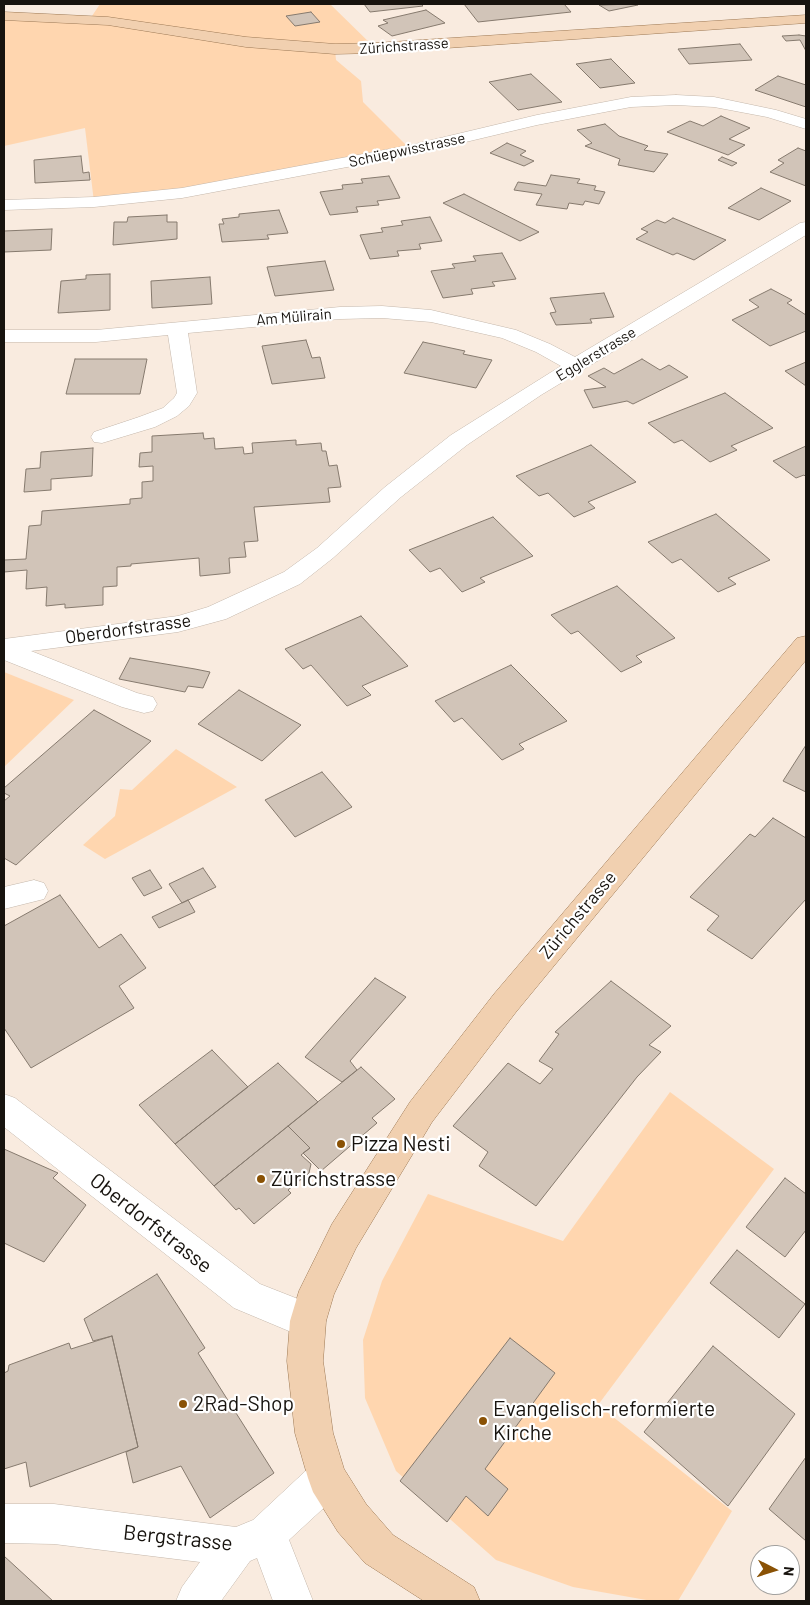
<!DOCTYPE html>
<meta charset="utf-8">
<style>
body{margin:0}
#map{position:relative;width:810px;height:1605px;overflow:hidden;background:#f9ebdf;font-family:Barlow,sans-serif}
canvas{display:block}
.frame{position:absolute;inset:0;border:5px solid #17130e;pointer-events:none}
.north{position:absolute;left:750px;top:1545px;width:50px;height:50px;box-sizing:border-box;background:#fff;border:1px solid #a2a19f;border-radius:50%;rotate:95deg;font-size:14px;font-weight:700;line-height:20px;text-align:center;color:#17130e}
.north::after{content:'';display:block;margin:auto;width:18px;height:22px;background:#8a5205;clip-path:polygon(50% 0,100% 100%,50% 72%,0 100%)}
</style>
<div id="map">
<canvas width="810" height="1605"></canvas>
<div class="frame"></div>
<div class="north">N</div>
</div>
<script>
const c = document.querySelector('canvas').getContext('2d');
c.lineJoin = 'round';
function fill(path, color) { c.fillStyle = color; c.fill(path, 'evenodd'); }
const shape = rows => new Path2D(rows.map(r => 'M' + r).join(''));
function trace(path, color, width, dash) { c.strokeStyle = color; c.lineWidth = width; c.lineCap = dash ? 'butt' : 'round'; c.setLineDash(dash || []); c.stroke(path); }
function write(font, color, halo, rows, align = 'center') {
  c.font = font + ' Barlow,sans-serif'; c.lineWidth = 4.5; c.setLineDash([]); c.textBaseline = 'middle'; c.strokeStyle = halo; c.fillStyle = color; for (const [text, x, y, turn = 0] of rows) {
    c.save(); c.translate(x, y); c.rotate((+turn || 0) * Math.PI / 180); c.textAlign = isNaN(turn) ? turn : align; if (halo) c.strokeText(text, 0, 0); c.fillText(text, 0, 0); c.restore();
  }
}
const green = shape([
 [100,4,330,4,375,48,335,50,336,60,361,81,363,102,411,150,315,169,94,202,85,128,4,146,4,16,90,19],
 [4,672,74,700,4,767],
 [176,749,237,787,105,859,83,845,115,816,120,789,132,790],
 [670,1092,774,1169,598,1405,732,1511,678,1601,652,1601,573,1587,496,1560,396,1471,365,1398,363,1340,382,1281,428,1194,563,1241]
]);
const building = shape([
 [364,4,421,4,423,6,370,12,364,4],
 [464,4,564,4,571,12,478,22,464,4],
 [636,4,638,5,609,11,599,5,636,4],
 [426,10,445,23,392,36,378,26,388,23,383,20,426,10],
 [311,12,320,22,295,26,286,16,311,12],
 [799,35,806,36,806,51,800,40,786,41,782,36,799,35],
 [740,44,752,60,689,64,678,49,740,44],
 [611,59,635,83,600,88,576,64,611,59],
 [531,74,562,102,518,110,489,82,531,74],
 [778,76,806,85,806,107,755,90,778,76],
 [721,116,750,128,729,139,745,145,728,155,667,132,690,121,703,126,721,116],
 [605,124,619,136,648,146,644,150,668,154,654,172,618,165,620,159,585,146,592,143,577,130,605,124],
 [507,143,526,151,520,155,534,161,524,166,490,153,507,143],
 [798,148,806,151,806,186,770,172,784,163,778,160,798,148],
 [81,156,83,173,89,172,90,180,35,183,34,160,81,156],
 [722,157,737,163,732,166,718,160,722,157],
 [551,175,580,179,577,183,596,186,594,190,605,192,599,204,585,201,583,205,569,203,567,209,536,205,542,194,514,190,518,182,546,186,551,175],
 [389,176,400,198,377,201,379,205,356,207,358,212,330,215,320,192,343,189,342,185,363,183,361,179,389,176],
 [761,188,791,201,759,220,728,208,761,188],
 [464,194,539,232,520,241,443,203,464,194],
 [279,210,288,233,267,235,269,239,222,242,219,224,224,224,222,219,239,217,239,214,279,210],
 [167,215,167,222,177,222,177,239,113,245,114,222,127,222,128,217,167,215],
 [430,217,442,241,419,244,421,249,397,251,399,256,370,259,360,235,383,232,381,228,403,225,401,221,430,217],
 [673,218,726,240,694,260,677,253,673,255,636,239,648,232,641,229,657,220,665,223,673,218],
 [52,229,51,250,4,252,4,231,52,229],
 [502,253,516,279,492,282,495,286,471,289,473,294,443,298,431,271,455,268,452,264,476,261,473,256,502,253],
 [325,261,334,290,275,296,267,267,325,261],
 [110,274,110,310,58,313,61,281,86,279,86,275,110,274],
 [210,277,212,304,152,308,151,281,210,277],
 [771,289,792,300,787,303,806,315,806,331,770,346,732,320,759,307,749,300,771,289],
 [604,293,614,317,590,319,592,323,556,325,550,313,556,312,550,298,604,293],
 [306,340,312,358,320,357,325,378,272,384,262,346,306,340],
 [423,342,465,351,463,354,492,360,476,388,404,373,423,342],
 [75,359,147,359,140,394,66,394,75,359],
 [642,359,660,370,669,365,688,377,633,404,627,401,593,408,584,390,606,387,588,376,604,368,614,374,642,359],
 [806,362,806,386,785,371,806,362],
 [725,393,773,428,731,446,737,450,710,462,682,440,674,443,648,423,725,393],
 [203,433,204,439,214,438,215,449,243,447,244,454,253,453,252,443,296,440,296,445,321,443,322,451,326,451,329,466,337,465,341,487,328,488,330,502,254,507,258,541,244,542,246,557,229,558,230,573,200,576,199,558,131,564,131,566,117,567,117,586,103,587,103,605,65,608,65,604,46,606,47,587,26,589,27,570,4,572,4,560,26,559,29,526,41,525,42,511,130,504,130,499,142,498,142,482,153,481,153,466,139,467,140,453,152,452,152,436,203,433],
 [591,445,636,482,588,502,595,508,574,517,548,493,539,496,516,476,591,445],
 [806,446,806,477,804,475,796,478,773,461,806,446],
 [93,448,92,476,51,479,51,490,24,492,26,469,40,468,41,452,93,448],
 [716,514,770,560,728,578,736,584,718,592,681,559,672,563,648,542,716,514],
 [493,517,533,556,480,578,485,582,462,592,440,568,430,572,409,550,493,517],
 [617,586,675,638,636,656,642,662,621,672,578,631,571,634,551,615,617,586],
 [361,616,408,666,362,686,371,695,347,706,311,665,303,669,285,649,361,616],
 [130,658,195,669,210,672,203,688,188,686,185,692,119,679,130,658],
 [511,665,567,721,519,744,524,749,502,760,462,718,454,722,435,701,511,665],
 [239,690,301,725,262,761,198,724,239,690],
 [94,710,151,741,16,865,4,858,4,801,10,796,4,793,4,788,94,710],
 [806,745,806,792,783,781,806,745],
 [322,772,352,807,295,837,265,800,322,772],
 [773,818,806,838,806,899,752,959,707,930,719,916,690,897,750,834,755,837,773,818],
 [203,868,216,887,182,903,169,884,203,868],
 [150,870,162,888,144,896,132,878,150,870],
 [60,895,99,948,121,934,146,968,119,986,134,1008,31,1068,4,1028,4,926,60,895],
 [188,900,195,912,159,928,152,917,188,900],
 [375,978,406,997,350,1061,357,1070,342,1082,305,1057,375,978],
 [611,981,671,1026,649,1045,661,1052,637,1077,536,1206,479,1166,488,1152,453,1126,508,1063,540,1084,553,1069,539,1061,559,1034,555,1032,611,981],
 [212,1050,248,1087,175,1144,139,1105,212,1050],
 [278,1063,318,1102,214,1186,175,1144,278,1063],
 [361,1067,395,1099,372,1118,377,1123,321,1171,303,1153,310,1148,288,1126,361,1067],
 [288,1126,310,1148,301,1155,311,1164,309,1173,288,1190,291,1193,254,1224,239,1208,236,1210,214,1186,288,1126],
 [4,1149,58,1173,53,1178,86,1205,44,1262,4,1243,4,1149],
 [785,1178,806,1194,806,1230,785,1257,746,1227,785,1178],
 [737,1250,805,1304,779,1338,710,1283,737,1250],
 [157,1274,205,1348,198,1353,274,1473,210,1518,181,1466,133,1483,126,1452,138,1447,112,1336,93,1341,84,1319,157,1274],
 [112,1336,138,1447,30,1487,26,1462,4,1469,4,1373,8,1371,9,1365,69,1343,71,1349,112,1336],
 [510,1338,555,1373,485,1469,508,1489,488,1516,466,1496,447,1522,400,1481,510,1338],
 [713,1346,795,1414,728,1506,644,1432,713,1346],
 [806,1457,806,1541,769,1509,806,1457],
 [4,1556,53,1601,4,1601,4,1556]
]);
const minor = shape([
 [676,95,714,97,776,110,806,119,806,129,767,117,714,107,676,105,631,107,537,125,411,155,182,198,94,207,4,210,4,200,94,197,182,188,411,145,537,115,631,97,676,95],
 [806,222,806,235,541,395,467,445,401,497,333,558,300,584,226,619,178,632,31,651,137,693,153,697,157,704,153,711,144,713,122,707,4,660,4,639,178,616,208,607,284,572,317,548,385,487,451,435,561,366,536,352,502,338,431,322,382,318,340,319,188,333,197,393,189,406,177,416,155,427,102,443,94,442,91,437,94,432,139,417,163,408,174,398,177,393,168,335,96,342,4,342,4,330,96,330,340,307,382,306,431,310,516,330,550,344,575,357,800,223,806,222],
 [34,880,44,883,48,891,44,899,4,909,4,887,34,880],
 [4,1094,15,1098,260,1284,321,1308,326,1321,321,1334,308,1339,234,1308,4,1127,4,1094],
 [327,1459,341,1464,346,1478,341,1492,289,1540,313,1601,273,1601,257,1558,250,1561,221,1601,176,1601,182,1587,200,1562,54,1544,4,1543,4,1504,54,1504,236,1527,253,1520,313,1464,327,1459]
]);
const major = shape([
 [4,12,108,17,246,37,335,44,375,43,806,15,806,23,375,53,335,54,246,47,108,25,4,20,4,12],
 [806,636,806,660,516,1012,432,1122,356,1248,334,1294,326,1321,323,1361,333,1433,344,1469,366,1504,393,1535,474,1587,480,1601,424,1601,365,1563,338,1532,313,1492,308,1478,295,1433,287,1361,290,1321,299,1291,332,1224,410,1102,494,994,797,638,806,636]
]);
const markers = [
 [341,1144,5,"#8a5205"],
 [261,1179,5,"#8a5205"],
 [183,1404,5,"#8a5205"],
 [483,1421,5,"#8a5205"]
];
const farStreetnames = [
 ["Zürichstrasse",404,46,-4],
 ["Schüepwisstrasse",407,150,-12],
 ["Am Mülirain",294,317,-5],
 ["Egglerstrasse",596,354,-31]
];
const streetNames = [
 ["Oberdorfstrasse",128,629,-8],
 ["Zürichstrasse",578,915,-50]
];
const nearPoinames = [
 ["Pizza Nesti",351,1144],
 ["Zürichstrasse",271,1179],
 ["2Rad-Shop",193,1404],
 ["Evangelisch-reformierte",493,1409],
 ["Kirche",493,1433]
];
const nearStreetnames = [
 ["Oberdorfstrasse",151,1223,38],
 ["Bergstrasse",178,1538,6]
];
fill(green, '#ffd6af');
fill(building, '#d1c4b8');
trace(building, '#867a6e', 1);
trace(minor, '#c4b7ab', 1);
trace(major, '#9e7a56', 1);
fill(minor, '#fff');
fill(major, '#f1d0b0');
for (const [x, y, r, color] of markers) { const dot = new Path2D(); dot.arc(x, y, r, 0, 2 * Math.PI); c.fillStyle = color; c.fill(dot); trace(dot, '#fff', 2); }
write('15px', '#17130e', '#fff', farStreetnames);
write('18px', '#17130e', '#fff', streetNames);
write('21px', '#17130e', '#fff', nearPoinames, 'left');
write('21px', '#17130e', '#fff', nearStreetnames);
</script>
